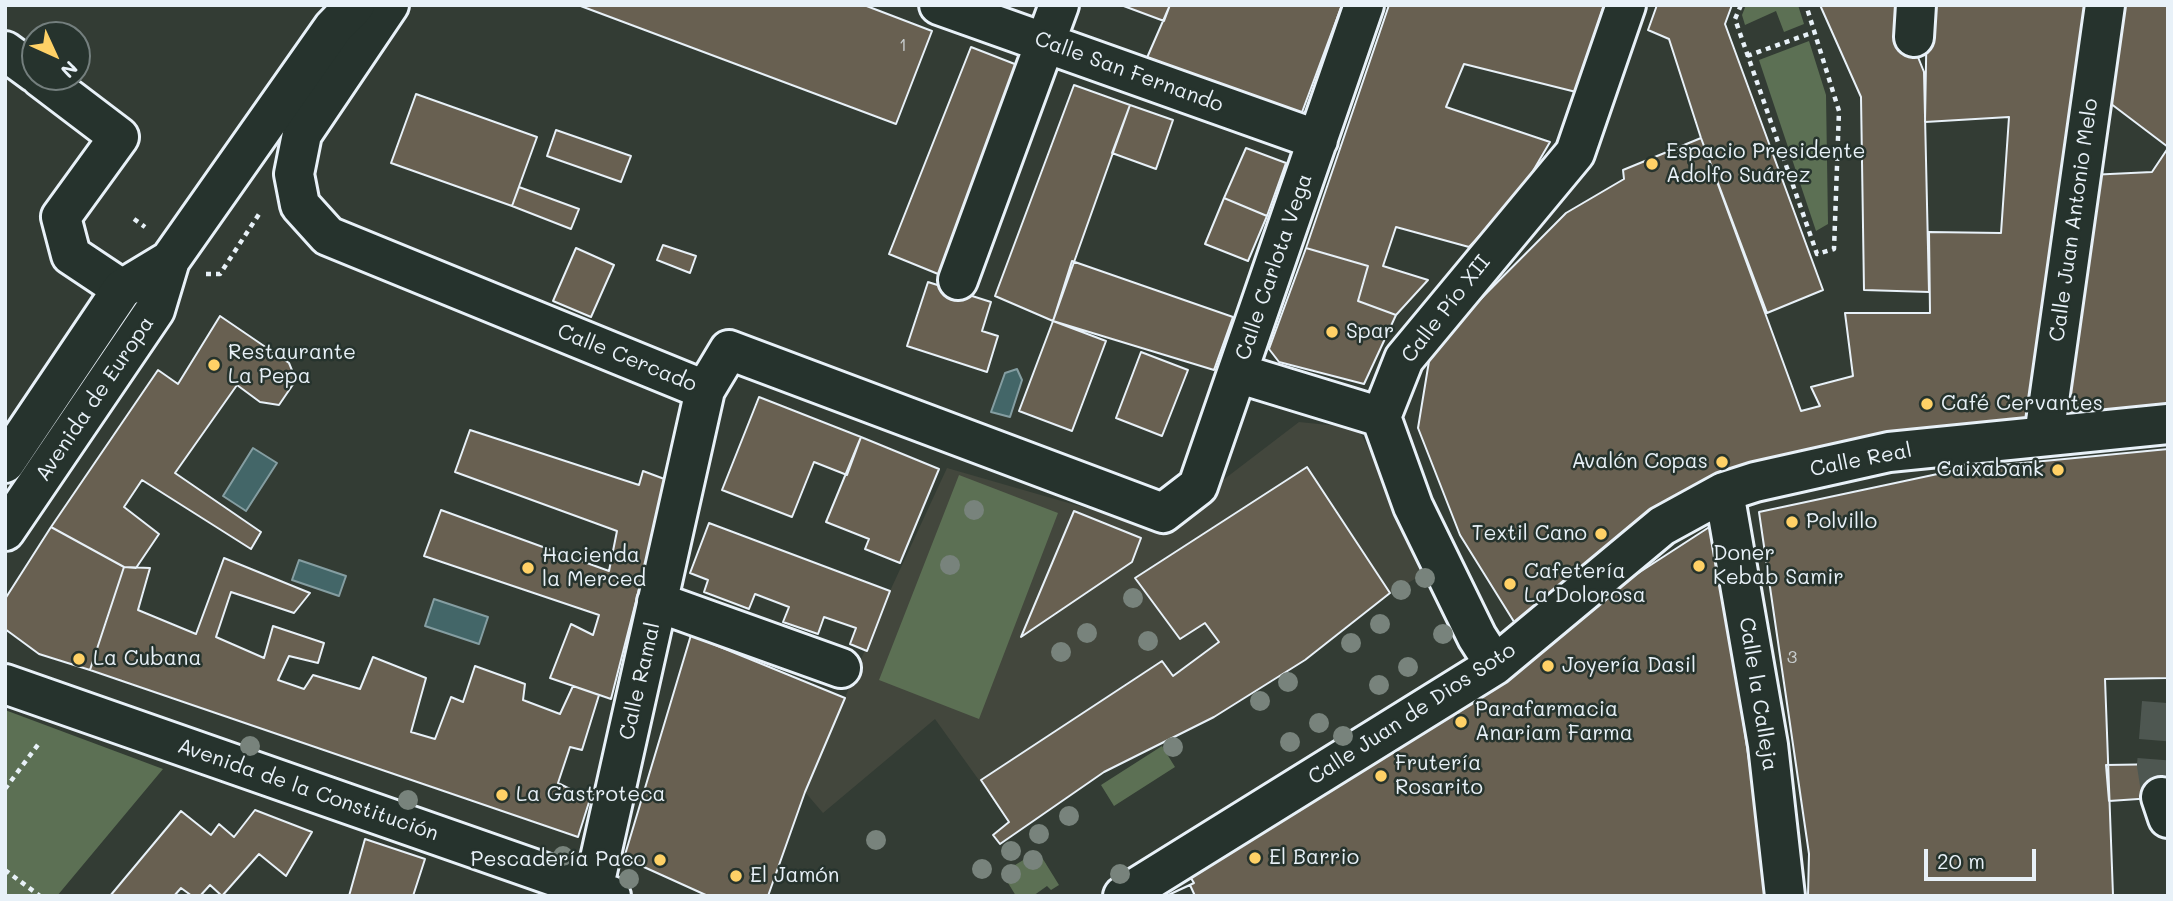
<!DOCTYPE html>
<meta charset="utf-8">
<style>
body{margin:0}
#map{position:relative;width:2173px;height:901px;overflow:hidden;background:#333c34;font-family:Mali,sans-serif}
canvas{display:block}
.frame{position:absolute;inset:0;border:7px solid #e8f1f8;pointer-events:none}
.north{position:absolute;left:21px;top:21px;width:70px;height:70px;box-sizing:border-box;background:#26332d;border:2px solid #747f7e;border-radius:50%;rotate:135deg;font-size:19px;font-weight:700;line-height:28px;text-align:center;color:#e8f1f8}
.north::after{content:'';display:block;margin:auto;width:24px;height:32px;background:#ffd166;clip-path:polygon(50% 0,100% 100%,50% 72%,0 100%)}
.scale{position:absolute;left:1924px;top:849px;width:112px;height:32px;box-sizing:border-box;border:4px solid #e8f1f8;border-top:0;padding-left:9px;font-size:21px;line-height:24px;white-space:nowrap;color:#e8f1f8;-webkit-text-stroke:5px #26332d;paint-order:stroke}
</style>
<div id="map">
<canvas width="2173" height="901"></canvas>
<div class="frame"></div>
<div class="north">N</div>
<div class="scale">20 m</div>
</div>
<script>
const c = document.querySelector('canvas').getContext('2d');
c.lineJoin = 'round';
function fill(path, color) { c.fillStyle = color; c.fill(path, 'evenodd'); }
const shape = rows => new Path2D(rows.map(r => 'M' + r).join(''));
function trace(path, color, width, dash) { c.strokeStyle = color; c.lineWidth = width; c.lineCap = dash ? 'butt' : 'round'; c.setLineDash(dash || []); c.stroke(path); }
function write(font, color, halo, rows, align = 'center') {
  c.font = font + ' Mali,sans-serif'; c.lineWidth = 5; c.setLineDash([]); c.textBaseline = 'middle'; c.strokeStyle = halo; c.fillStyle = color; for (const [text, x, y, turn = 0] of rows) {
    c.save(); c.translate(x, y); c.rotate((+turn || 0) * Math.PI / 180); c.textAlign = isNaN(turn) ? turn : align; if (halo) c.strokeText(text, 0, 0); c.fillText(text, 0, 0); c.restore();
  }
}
const built = shape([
 [1299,422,1358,428,1431,570,1390,593,1305,660,1104,772,1000,844,993,835,1009,822,935,719,823,813,805,792,890,591,947,468,1159,529]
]);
const green = shape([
 [1746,5,1798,5,1804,24,1784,32,1776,11,1745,25,1742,15],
 [1809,41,1826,95,1828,224,1816,231,1759,60],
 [959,475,1058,513,979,719,879,680],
 [5,710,163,769,57,896,5,896],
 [1162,746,1175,767,1114,806,1101,785],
 [1038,851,1059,885,1051,890,1047,886,1033,896,1016,896,1002,873]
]);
const water = shape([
 [1017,369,1022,380,1010,417,991,412,1005,373,1017,369],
 [253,448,277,463,246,511,223,496,253,448],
 [299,560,346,576,339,596,292,580,299,560],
 [434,599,488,617,479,644,425,626,434,599]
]);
const building = shape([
 [578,5,864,5,932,31,896,124,578,5],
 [1121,5,1170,5,1164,21,1121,5],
 [1170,5,1342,5,1301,115,1146,60,1170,5],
 [1389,5,1604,5,1576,92,1464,64,1446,107,1550,142,1519,195,1469,247,1396,227,1383,266,1428,280,1396,315,1358,301,1368,266,1306,248,1389,5],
 [1657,5,1732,5,1725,24,1823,290,1767,313,1701,138,1669,39,1648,30,1657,5],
 [1820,5,1897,5,1924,72,1929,292,1864,290,1861,97,1820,5],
 [1927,5,2097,5,2039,420,1958,425,1754,471,1521,633,1460,535,1418,428,1431,349,1566,213,1624,179,1623,170,1701,138,1801,411,1820,406,1811,387,1853,376,1845,313,1930,313,1929,232,2001,233,2009,117,1925,122,1927,5],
 [2116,5,2168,5,2168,147,2102,97,2116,5],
 [971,47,1025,68,943,276,889,254,971,47],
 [1074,85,1130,105,1053,321,995,296,1074,85],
 [416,94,537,137,512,206,391,163,416,94],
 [1130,105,1173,120,1156,169,1112,153,1130,105],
 [556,130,631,156,621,182,547,156,556,130],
 [1246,148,1286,163,1267,216,1224,198,1246,148],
 [2168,148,2168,415,2055,421,2089,175,2152,172,2168,148],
 [519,187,579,209,571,229,512,206,519,187],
 [1224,198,1267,216,1248,261,1205,244,1224,198],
 [663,245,696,256,690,273,657,260,663,245],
 [576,248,614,265,591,317,553,301,576,248],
 [1306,248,1368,266,1358,301,1396,315,1364,384,1279,362,1269,349,1306,248],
 [1072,261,1233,317,1214,370,1053,321,1072,261],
 [928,282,991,302,982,331,998,336,987,372,907,346,928,282],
 [220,316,289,363,296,380,279,405,260,402,237,385,175,473,261,532,251,549,142,480,124,507,159,534,136,568,124,567,51,527,158,370,178,384,220,316],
 [1053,321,1106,341,1072,431,1019,411,1053,321],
 [1141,352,1188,370,1162,436,1116,418,1141,352],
 [759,397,861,437,847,475,814,462,792,517,722,490,759,397],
 [470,430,639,485,643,471,667,480,611,699,550,678,571,624,593,635,599,615,424,556,441,510,609,571,617,531,455,472,470,430],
 [861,437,939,469,900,563,865,549,869,539,826,522,861,437],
 [2168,449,2168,678,2105,679,2113,895,2118,896,1808,896,1809,854,1759,512,1961,469,2168,449],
 [1307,467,1390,593,1305,660,1214,717,1104,772,1000,844,993,835,1009,822,981,780,1162,661,1173,676,1219,642,1205,623,1180,639,1135,578,1307,467],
 [1074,511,1141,538,1132,562,1021,637,1074,511],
 [709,523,890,591,867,651,850,644,856,628,824,617,818,634,783,622,789,607,755,594,749,609,704,592,708,580,690,573,709,523],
 [1714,524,1766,875,1766,896,1166,896,1194,883,1184,867,1714,524],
 [51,527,124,567,90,670,39,654,5,629,5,599,51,527],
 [224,558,310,593,294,613,231,592,216,637,264,658,273,626,324,643,318,663,289,656,278,680,304,689,313,675,360,689,373,657,426,678,411,732,435,739,451,697,463,702,475,666,525,684,523,700,560,714,573,686,599,695,582,750,570,747,558,783,590,799,578,837,90,670,124,567,150,568,138,610,196,634,224,558],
 [691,635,845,698,805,792,768,896,708,896,624,858,691,635],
 [2168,764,2168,797,2109,801,2106,765,2168,764],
 [255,810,312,832,286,876,259,854,222,896,210,885,200,896,192,896,181,888,174,896,110,896,181,811,211,835,219,824,234,837,255,810],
 [365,839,425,859,413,896,349,896,365,839],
 [1190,885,1195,896,1166,896,1190,885]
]);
const minorTunnel = shape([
 [2161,797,2156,765,2161,702,2168,697]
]);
const path = shape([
 [1741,5,1735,19,1817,254,1834,249,1839,111,1806,5],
 [1747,56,1814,32],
 [134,219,145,227],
 [206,274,220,274,261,211],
 [5,789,40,742],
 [5,870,40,896]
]);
const minor = shape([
 [389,5,302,134,294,174,300,205,328,236,705,390,729,350,1163,513,1198,486,1364,5],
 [939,5,1318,140],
 [1914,37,1916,5],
 [5,51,35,73],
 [40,77,119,137,61,217,71,255,122,289],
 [958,280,1059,5],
 [1237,373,1381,417],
 [2044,436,2105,5],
 [1724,492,1768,745,1785,896],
 [657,602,841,668],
 [1495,665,1477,637,1413,506,1381,417,1404,359,1575,153,1626,5],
 [5,684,611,896],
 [2161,797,2168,818],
 [593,890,705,390],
 [1123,896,1495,665,1662,526,1724,492,1755,482,1889,452,2168,424]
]);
const major = shape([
 [5,463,122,289,170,260],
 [5,531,155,310,170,260,333,28,355,5]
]);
const trees = [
 [974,510],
 [950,565],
 [1425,578],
 [1401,590],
 [1133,598],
 [1380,624],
 [1087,633],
 [1443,634],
 [1148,641],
 [1351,643],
 [1061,652],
 [1408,667],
 [1288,682],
 [1379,685],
 [1260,701],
 [1319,723],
 [1343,736],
 [1290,742],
 [250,746],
 [1173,747],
 [408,800],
 [1069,816],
 [1039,834],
 [876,840],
 [1011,851],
 [563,856],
 [1033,860],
 [982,869],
 [1011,874],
 [1120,874],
 [629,879]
];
const markers = [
 [1652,164,7,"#ffd166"],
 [1332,332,7,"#ffd166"],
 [214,365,7,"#ffd166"],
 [1927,404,7,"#ffd166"],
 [1722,462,7,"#ffd166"],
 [2058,470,7,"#ffd166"],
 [1792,522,7,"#ffd166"],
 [1601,534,7,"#ffd166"],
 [1699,566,7,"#ffd166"],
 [528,568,7,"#ffd166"],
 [1510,584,7,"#ffd166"],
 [79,659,7,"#ffd166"],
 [1548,666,7,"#ffd166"],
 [1461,722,7,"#ffd166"],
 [1381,776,7,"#ffd166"],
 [502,795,7,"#ffd166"],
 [1255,858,7,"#ffd166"],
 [660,860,7,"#ffd166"],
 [736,876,7,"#ffd166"]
];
const numberNames = [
 ["1",903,45],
 ["3",1792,657]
];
const streetNames = [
 ["Calle San Fernando",1129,72,20],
 ["Calle Juan Antonio Melo",2074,220,-82],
 ["Calle Carlota Vega",1274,267,-71],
 ["Calle Pío XII",1446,309,-52],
 ["Calle Cercado",627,358,22],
 ["Avenida de Europa",95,399,-56],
 ["Calle Real",1861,460,-11],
 ["Calle Ramal",640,681,-77],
 ["Calle la Calleja",1758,694,81],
 ["Calle Juan de Dios Soto",1412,714,-33],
 ["Avenida de la Constitución",308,790,19]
];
const poiNames = [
 ["Espacio Presidente",1666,152],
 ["Adolfo Suárez",1666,176],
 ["Spar",1346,332],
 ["Restaurante",228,353],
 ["La Pepa",228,377],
 ["Café Cervantes",1941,404],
 ["Avalón Copas",1708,462,"right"],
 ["Caixabank",2044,470,"right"],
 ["Polvillo",1806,522],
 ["Textil Cano",1587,534,"right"],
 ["Doner",1713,554],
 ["Kebab Samir",1713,578],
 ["Hacienda",542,556],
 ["la Merced",542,580],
 ["Cafetería",1524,572],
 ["La Dolorosa",1524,596],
 ["La Cubana",93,659],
 ["Joyería Dasil",1562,666],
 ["Parafarmacia",1475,710],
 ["Anariam Farma",1475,734],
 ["Frutería",1395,764],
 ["Rosarito",1395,788],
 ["La Gastroteca",516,795],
 ["El Barrio",1269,858],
 ["Pescadería Paco",646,860,"right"],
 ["El Jamón",750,876]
];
fill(built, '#43473d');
fill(green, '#5c7054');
fill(water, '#436668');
trace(water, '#859ea2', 2);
fill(building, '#686051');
trace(building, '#e8f1f8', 2);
trace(minorTunnel, '#4e5751', 38, [38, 19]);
trace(minor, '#e8f1f8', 44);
trace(major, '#e8f1f8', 44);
trace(path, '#e8f1f8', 4.5, [5, 5]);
trace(minor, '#26332d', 38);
trace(major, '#26332d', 38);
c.fillStyle = '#78837c';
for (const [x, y] of trees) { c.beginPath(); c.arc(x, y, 10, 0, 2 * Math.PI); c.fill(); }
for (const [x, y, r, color] of markers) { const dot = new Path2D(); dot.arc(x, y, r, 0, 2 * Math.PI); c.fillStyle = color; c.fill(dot); trace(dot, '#26332d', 2.5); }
write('18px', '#c8cdce', null, numberNames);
write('21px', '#e8f1f8', '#26332d', streetNames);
write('21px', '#e8f1f8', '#26332d', poiNames, 'left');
</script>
